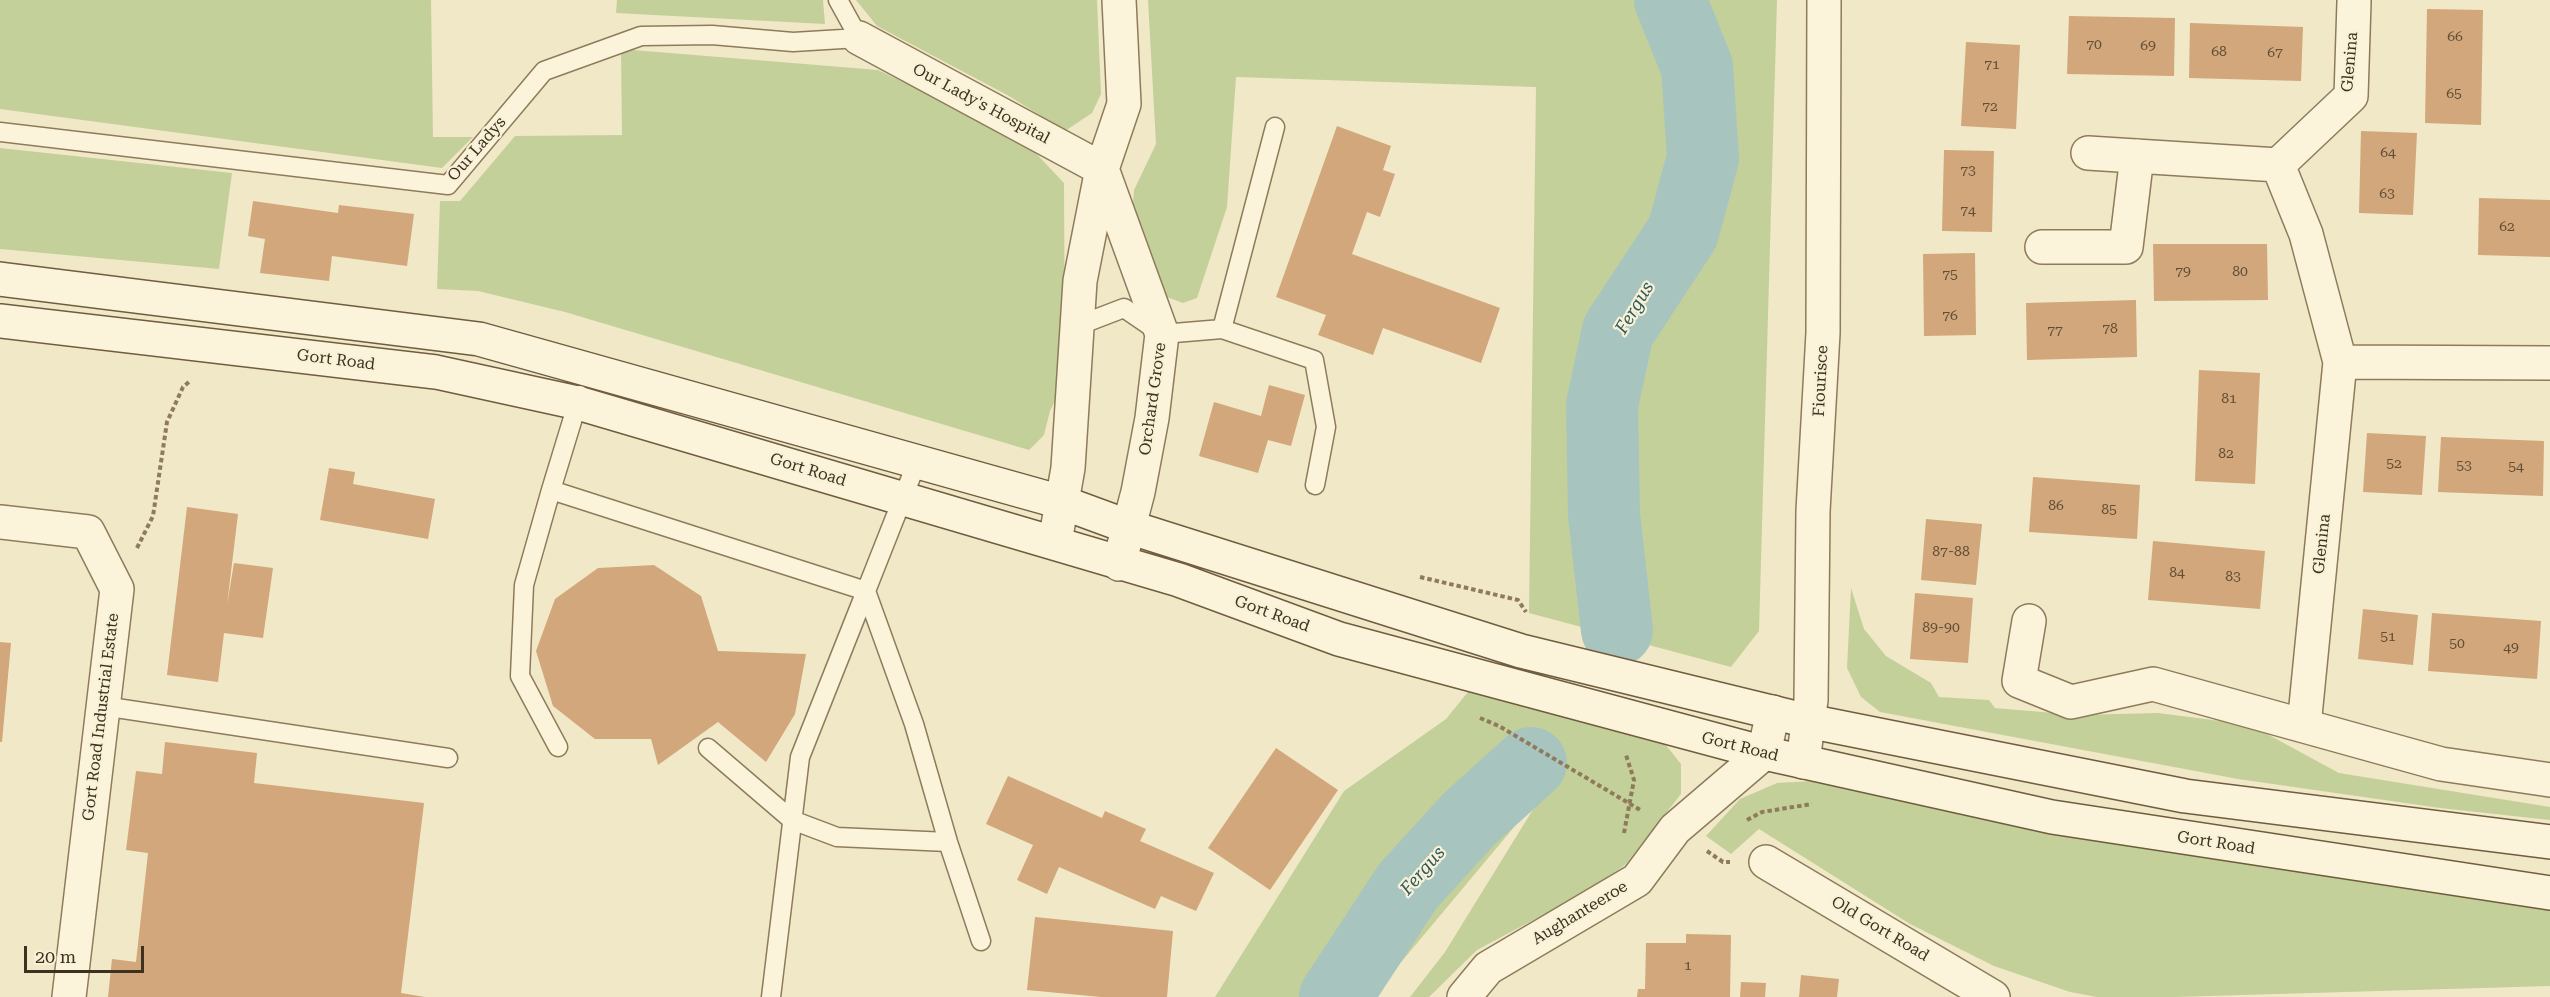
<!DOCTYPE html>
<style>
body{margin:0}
#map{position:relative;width:2550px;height:997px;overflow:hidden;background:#f1e8c7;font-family:"Roboto Serif",serif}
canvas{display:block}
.scale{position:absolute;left:24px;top:946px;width:120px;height:27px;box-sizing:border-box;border:3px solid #3d311f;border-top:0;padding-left:8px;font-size:18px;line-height:21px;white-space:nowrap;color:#3d311f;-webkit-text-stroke:4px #f8f1d7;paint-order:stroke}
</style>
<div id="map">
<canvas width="2550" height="997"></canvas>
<div class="scale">20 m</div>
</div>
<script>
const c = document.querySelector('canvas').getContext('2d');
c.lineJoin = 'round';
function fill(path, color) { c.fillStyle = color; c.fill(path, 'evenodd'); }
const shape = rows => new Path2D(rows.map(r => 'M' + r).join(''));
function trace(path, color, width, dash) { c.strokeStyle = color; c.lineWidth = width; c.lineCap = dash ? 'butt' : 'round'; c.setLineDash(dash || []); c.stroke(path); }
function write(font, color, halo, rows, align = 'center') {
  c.font = font + ' "Roboto Serif",serif'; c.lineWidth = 4.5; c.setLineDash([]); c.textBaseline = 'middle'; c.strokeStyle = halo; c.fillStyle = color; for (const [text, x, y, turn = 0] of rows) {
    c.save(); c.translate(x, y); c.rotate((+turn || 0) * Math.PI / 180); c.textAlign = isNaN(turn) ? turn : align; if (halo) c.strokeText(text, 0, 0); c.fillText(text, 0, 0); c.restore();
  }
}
const green = shape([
 [0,0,431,0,433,137,473,137,442,168,0,109],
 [617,0,823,0,825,24,616,13],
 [856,0,1097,0,1101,94,1092,113,1065,131,1009,96,877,26],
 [1148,0,1777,0,1759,631,1731,667,1529,613,1536,87,1236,77,1227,207,1197,298,1183,303,1164,296,1132,215,1134,190,1156,144],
 [621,49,878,70,994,125,1027,144,1064,183,1065,380,1050,411,1044,435,1029,450,565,312,478,291,437,289,440,201,460,201,515,136,622,135],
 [0,148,232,173,219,269,0,249],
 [1851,588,1864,629,1886,656,1931,683,1939,697,1989,700,1995,708,2018,710,2078,715,2158,713,2236,723,2267,734,2339,773,2550,807,2550,820,2440,808,2238,779,1880,712,1861,697,1847,668],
 [1472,687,1661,739,1681,764,1681,794,1626,864,1597,886,1477,950,1429,997,1410,997,1445,952,1545,790,1372,997,1215,997,1344,791,1446,719],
 [1830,780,2550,902,2550,986,2175,997,2097,997,2070,992,1994,966,1910,924,1759,829,1731,854,1706,836,1740,799,1777,783]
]);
const river = shape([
 [1617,630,1604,515,1602,405,1618,331,1683,232,1703,158,1697,67,1670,0],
 [1335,997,1408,886,1469,819,1531,763]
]);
const building = shape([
 [2427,9,2483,10,2481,125,2425,123],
 [2069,16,2175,18,2174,76,2067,74],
 [2190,23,2303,27,2301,81,2189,78],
 [1966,42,2020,45,2016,129,1961,126],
 [1337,126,1391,146,1383,170,1395,174,1380,217,1367,212,1352,254,1500,308,1481,363,1383,328,1373,355,1318,335,1326,315,1276,297],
 [2361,131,2417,133,2413,215,2359,213],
 [1944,150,1994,151,1992,232,1942,231],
 [2479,198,2550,200,2550,257,2478,255],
 [253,201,338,213,339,205,414,214,407,266,332,256,329,281,260,273,265,239,248,236],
 [2153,244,2267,244,2268,300,2154,301],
 [1975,253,1976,335,1924,336,1923,254],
 [2136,300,2137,357,2027,360,2026,303],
 [2199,370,2260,373,2255,484,2195,481],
 [1269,385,1305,395,1291,446,1268,440,1258,473,1199,456,1214,402,1261,416],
 [2367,433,2426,436,2422,495,2363,492],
 [2441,437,2544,441,2543,496,2438,492],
 [329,468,355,472,353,484,435,499,428,539,320,520],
 [2033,477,2140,485,2137,539,2029,532],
 [187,507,238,514,227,605,234,563,273,568,263,638,224,633,218,682,167,675],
 [1926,519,1982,524,1976,585,1921,580],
 [2153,541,2265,551,2260,609,2148,600],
 [654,565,701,596,718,651,806,654,795,714,766,762,718,722,658,765,651,739,595,739,553,706,536,651,555,599,598,568],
 [1915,593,1973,598,1968,663,1910,659],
 [2363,609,2418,615,2413,665,2358,659],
 [2432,613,2541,621,2537,679,2428,671],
 [0,642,11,643,2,742,0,742],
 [165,742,257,753,254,783,424,803,401,993,425,997,108,997,112,959,136,962,148,853,126,850,136,771,162,774],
 [1276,748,1338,790,1270,890,1208,848],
 [1008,776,1102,818,1105,811,1146,829,1140,841,1214,873,1196,911,1161,896,1155,909,1059,867,1047,894,1017,880,1033,845,986,824],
 [1035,917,1173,931,1167,997,1101,997,1027,990],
 [1686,934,1731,935,1730,997,1637,997,1638,989,1645,989,1646,943,1686,943],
 [1801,975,1839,979,1837,997,1799,997],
 [1741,982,1766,983,1765,997,1740,997]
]);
const path = shape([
 [137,548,153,516,167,422,183,387,190,381],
 [1420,577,1518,600,1526,612],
 [1480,718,1499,726,1642,811],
 [1747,820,1762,812,1812,804],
 [1624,833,1634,780,1626,755],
 [1707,851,1723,862,1730,862]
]);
const lane = shape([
 [0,132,448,185,544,71,641,36,712,35,793,42,859,38,838,0],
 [1077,326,1124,308,1162,334,1222,329,1314,360,1326,427,1315,485],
 [1222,329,1275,127],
 [580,395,551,490,866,591,917,462],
 [551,490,524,585,520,676,558,747],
 [866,591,914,724,948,842,981,941],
 [103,706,448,758],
 [708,748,792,820,837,837,948,842],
 [771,997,800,757,866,591]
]);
const street = shape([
 [859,38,1102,169],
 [2088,153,2278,165,2306,234,2340,362],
 [2278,165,2351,96,2354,2],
 [1102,169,1162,334,1152,418,1138,492,1119,564],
 [2042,247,2126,247,2137,156],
 [0,522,88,532,117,589,69,997],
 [1055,542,1068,468,1080,281,1102,169,1124,104,1119,0],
 [2029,621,2019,681,2071,702,2153,684,2441,764,2550,780],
 [2304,726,2340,362,2550,363],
 [1803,762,1811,700,1813,511,1823,333,1824,0],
 [1766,862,1993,997],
 [1464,997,1488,968,1637,880,1675,829,1764,753,1773,712]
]);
const secondary = shape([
 [0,279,479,339,1061,502,1129,527,1521,651,1808,721,2185,796,2550,842],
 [0,321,436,372,578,403,1179,580,1339,639,1764,753,2052,817,2550,893]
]);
const numberNames = [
 ["66",2455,37],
 ["70",2094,45],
 ["69",2148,46],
 ["68",2219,52],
 ["67",2275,53],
 ["71",1992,65],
 ["65",2454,94],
 ["72",1990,107],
 ["64",2388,153],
 ["73",1968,171],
 ["63",2387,194],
 ["74",1968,211],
 ["62",2507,227],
 ["79",2183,272],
 ["80",2240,272],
 ["75",1950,275],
 ["76",1950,316],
 ["78",2110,329],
 ["77",2055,331],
 ["81",2229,399],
 ["82",2226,454],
 ["52",2394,464],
 ["53",2464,466],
 ["54",2516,467],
 ["86",2056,506],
 ["85",2109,510],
 ["87-88",1951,552],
 ["84",2177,573],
 ["83",2233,577],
 ["89-90",1941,628],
 ["51",2388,637],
 ["50",2457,644],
 ["49",2511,648],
 ["1",1688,966]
];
const streetNames = [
 ["Glenina",2350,62,-85],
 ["Our Lady's Hospital",981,104,28],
 ["Our Ladys",477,149,-49],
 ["Gort Road",336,360,7],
 ["Fiourisce",1821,381,-87],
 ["Orchard Grove",1153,399,-82],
 ["Gort Road",808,470,17],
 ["Glenina",2322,544,-84],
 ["Gort Road",1272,614,20],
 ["Gort Road Industrial Estate",101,717,-83],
 ["Gort Road",1740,747,14],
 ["Gort Road",2216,843,9],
 ["Aughanteeroe",1580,913,-31],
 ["Old Gort Road",1880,929,31]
];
const waterNames = [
 ["Fergus",1635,308,-59],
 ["Fergus",1423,871,-49]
];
fill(green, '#c4d099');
trace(river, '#a8c4bf', 72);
fill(building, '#d1a77b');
trace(lane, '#8e7b5b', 21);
trace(street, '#8e7b5b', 36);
trace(secondary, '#705c3e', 36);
trace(path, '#8e7b5b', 4, [4.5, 3]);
trace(lane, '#fbf4db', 18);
trace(street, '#fbf4db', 33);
trace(secondary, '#fbf4db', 33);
write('14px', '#624e36', null, numberNames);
write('16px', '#3d311f', '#f8f1d7', streetNames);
write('italic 18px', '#2e5c5e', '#f8f1d7', waterNames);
</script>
